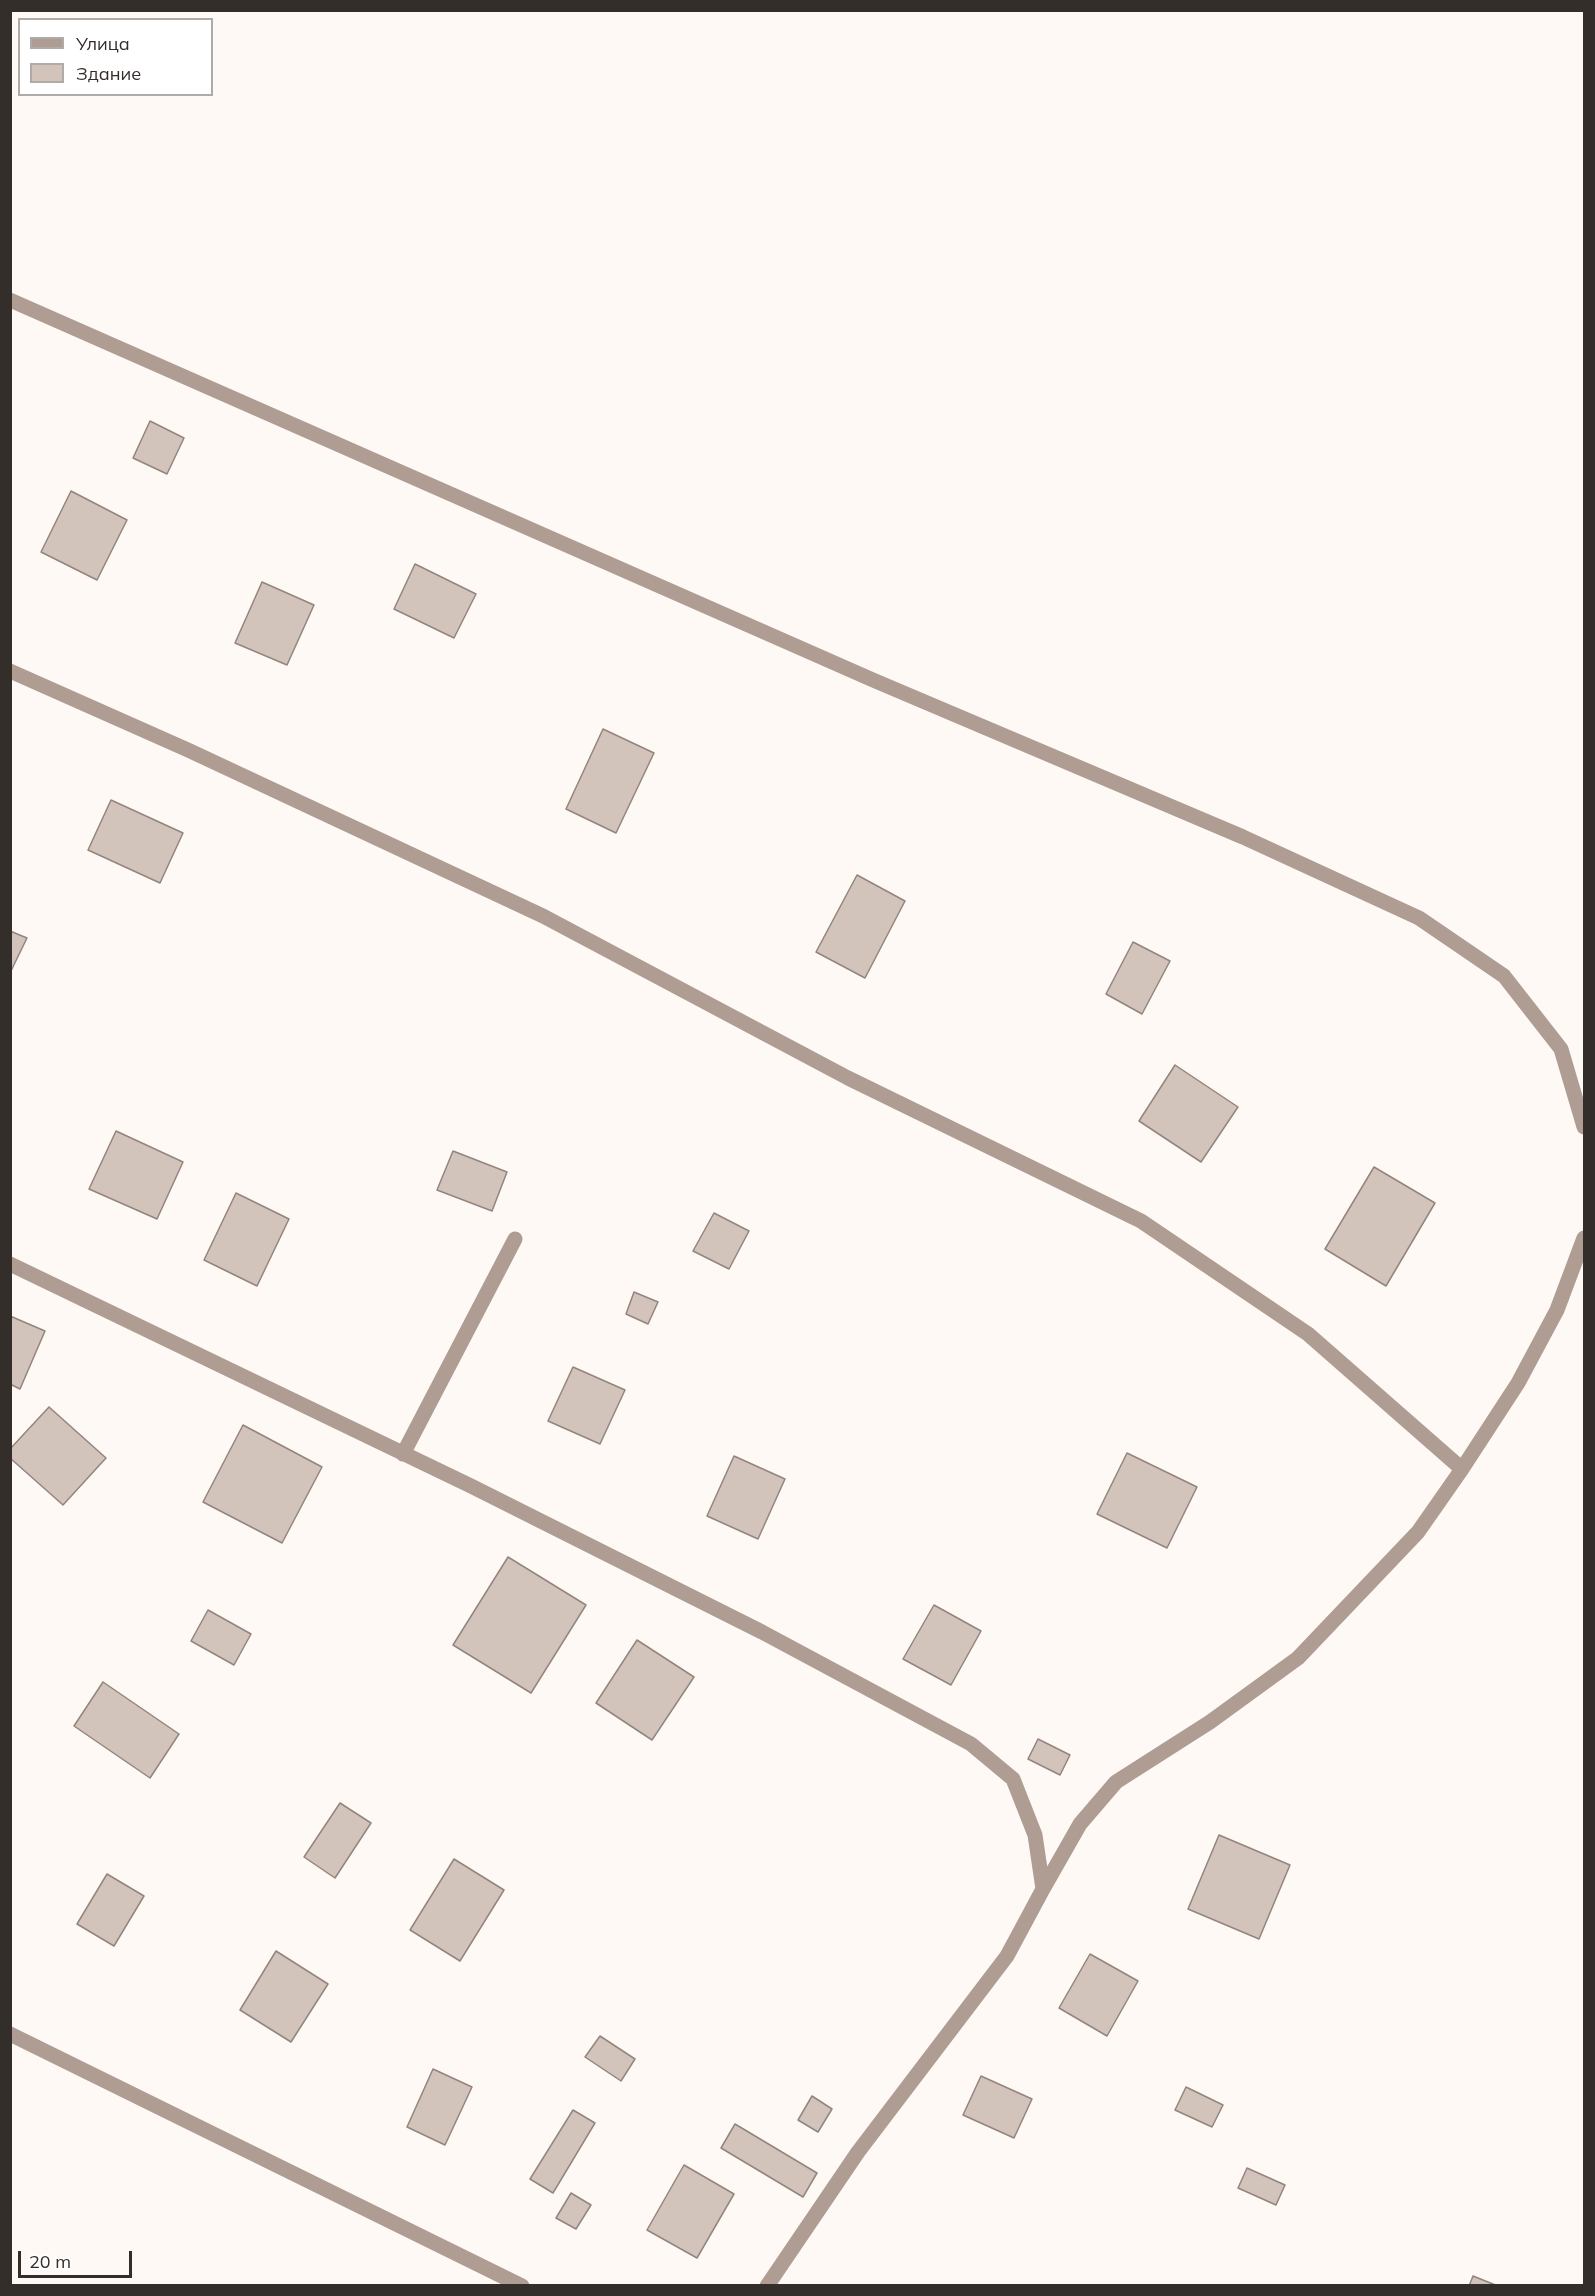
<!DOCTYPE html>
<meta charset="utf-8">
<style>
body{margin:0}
#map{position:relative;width:1595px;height:2296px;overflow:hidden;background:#fff9f5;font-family:Mulish,sans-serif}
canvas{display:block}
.frame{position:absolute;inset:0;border:12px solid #342e2b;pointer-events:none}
.legend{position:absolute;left:18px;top:18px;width:195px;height:78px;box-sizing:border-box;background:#fff;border:2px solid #aeabaa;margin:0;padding:8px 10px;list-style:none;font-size:18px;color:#342e2b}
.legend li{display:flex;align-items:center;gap:12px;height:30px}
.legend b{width:30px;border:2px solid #aeabaa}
.scale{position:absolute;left:18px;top:2251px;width:114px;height:27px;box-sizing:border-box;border:3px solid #342e2b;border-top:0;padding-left:8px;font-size:18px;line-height:21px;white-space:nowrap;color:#342e2b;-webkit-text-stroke:4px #fff;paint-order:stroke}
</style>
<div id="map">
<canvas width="1595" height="2296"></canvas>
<div class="frame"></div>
<ul class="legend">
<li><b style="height:8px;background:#af9c92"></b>Улица</li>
<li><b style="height:16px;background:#d2c3bb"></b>Здание</li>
</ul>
<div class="scale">20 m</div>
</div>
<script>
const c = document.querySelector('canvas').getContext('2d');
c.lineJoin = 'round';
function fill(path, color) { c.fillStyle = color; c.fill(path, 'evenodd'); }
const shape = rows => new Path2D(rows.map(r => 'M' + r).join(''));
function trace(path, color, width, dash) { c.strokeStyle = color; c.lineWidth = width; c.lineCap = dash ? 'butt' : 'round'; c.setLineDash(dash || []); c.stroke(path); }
const building = shape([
 [150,421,184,438,167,474,133,458,150,421],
 [71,491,127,520,97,580,41,552,71,491],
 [415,564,476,594,454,638,394,609,415,564],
 [262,582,314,605,287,665,235,643,262,582],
 [603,729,654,753,616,833,566,809,603,729],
 [111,800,183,833,160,883,88,850,111,800],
 [857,875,905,901,865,978,816,952,857,875],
 [10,931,27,938,10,973,10,931],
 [1133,942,1170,961,1142,1014,1106,994,1133,942],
 [1175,1065,1238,1107,1201,1162,1139,1121,1175,1065],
 [116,1131,183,1162,157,1219,89,1189,116,1131],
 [453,1151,507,1172,492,1211,437,1190,453,1151],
 [1374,1167,1435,1203,1386,1286,1325,1249,1374,1167],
 [236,1193,289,1219,257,1286,204,1260,236,1193],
 [714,1213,749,1231,729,1269,693,1251,714,1213],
 [634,1292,658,1302,648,1324,626,1314,634,1292],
 [10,1316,45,1331,20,1389,10,1384,10,1316],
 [573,1367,625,1390,600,1444,548,1421,573,1367],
 [49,1407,106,1458,63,1505,10,1458,10,1449,49,1407],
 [243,1425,322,1467,282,1543,203,1502,243,1425],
 [1127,1453,1197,1487,1167,1548,1097,1514,1127,1453],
 [734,1456,785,1479,758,1539,707,1516,734,1456],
 [508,1557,586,1605,531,1693,453,1645,508,1557],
 [934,1605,981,1631,951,1685,903,1659,934,1605],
 [208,1610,251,1634,234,1665,191,1641,208,1610],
 [637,1640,694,1677,652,1740,596,1703,637,1640],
 [103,1682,179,1734,150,1778,74,1726,103,1682],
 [1038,1739,1070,1755,1060,1775,1028,1759,1038,1739],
 [340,1803,371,1823,335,1878,304,1857,340,1803],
 [1219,1835,1290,1865,1259,1939,1188,1909,1219,1835],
 [454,1859,504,1890,460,1961,410,1930,454,1859],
 [107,1874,144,1896,114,1946,77,1924,107,1874],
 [276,1951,328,1984,291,2042,240,2010,276,1951],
 [1090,1954,1138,1981,1107,2036,1059,2008,1090,1954],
 [600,2036,635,2059,621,2081,585,2057,600,2036],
 [433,2069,472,2087,445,2145,407,2127,433,2069],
 [981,2076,1032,2099,1014,2138,963,2115,981,2076],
 [1186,2087,1223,2105,1212,2127,1175,2110,1186,2087],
 [812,2096,832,2109,818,2132,798,2120,812,2096],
 [573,2110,595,2123,553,2193,530,2179,573,2110],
 [735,2124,817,2173,803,2197,721,2148,735,2124],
 [684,2165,734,2194,697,2258,647,2230,684,2165],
 [1247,2168,1285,2185,1276,2205,1238,2188,1247,2168],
 [571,2193,591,2205,576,2229,556,2218,571,2193],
 [1473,2276,1498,2286,1469,2286,1473,2276]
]);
const minor = shape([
 [10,300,873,680,1243,837,1419,918,1504,976,1561,1049,1584,1127],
 [10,671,188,750,543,916,848,1078,1141,1221,1308,1334,1462,1469],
 [10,1264,471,1486,762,1632,971,1744,1013,1779,1035,1835,1043,1889,1007,1956,858,2152,767,2286],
 [403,1454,515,1239],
 [1043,1889,1080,1824,1116,1782,1210,1722,1298,1658,1418,1532,1462,1469,1518,1383,1557,1310,1584,1238],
 [10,2034,522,2286]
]);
fill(building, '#d2c3bb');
trace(building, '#93857e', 1.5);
trace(minor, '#af9c92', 15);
</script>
